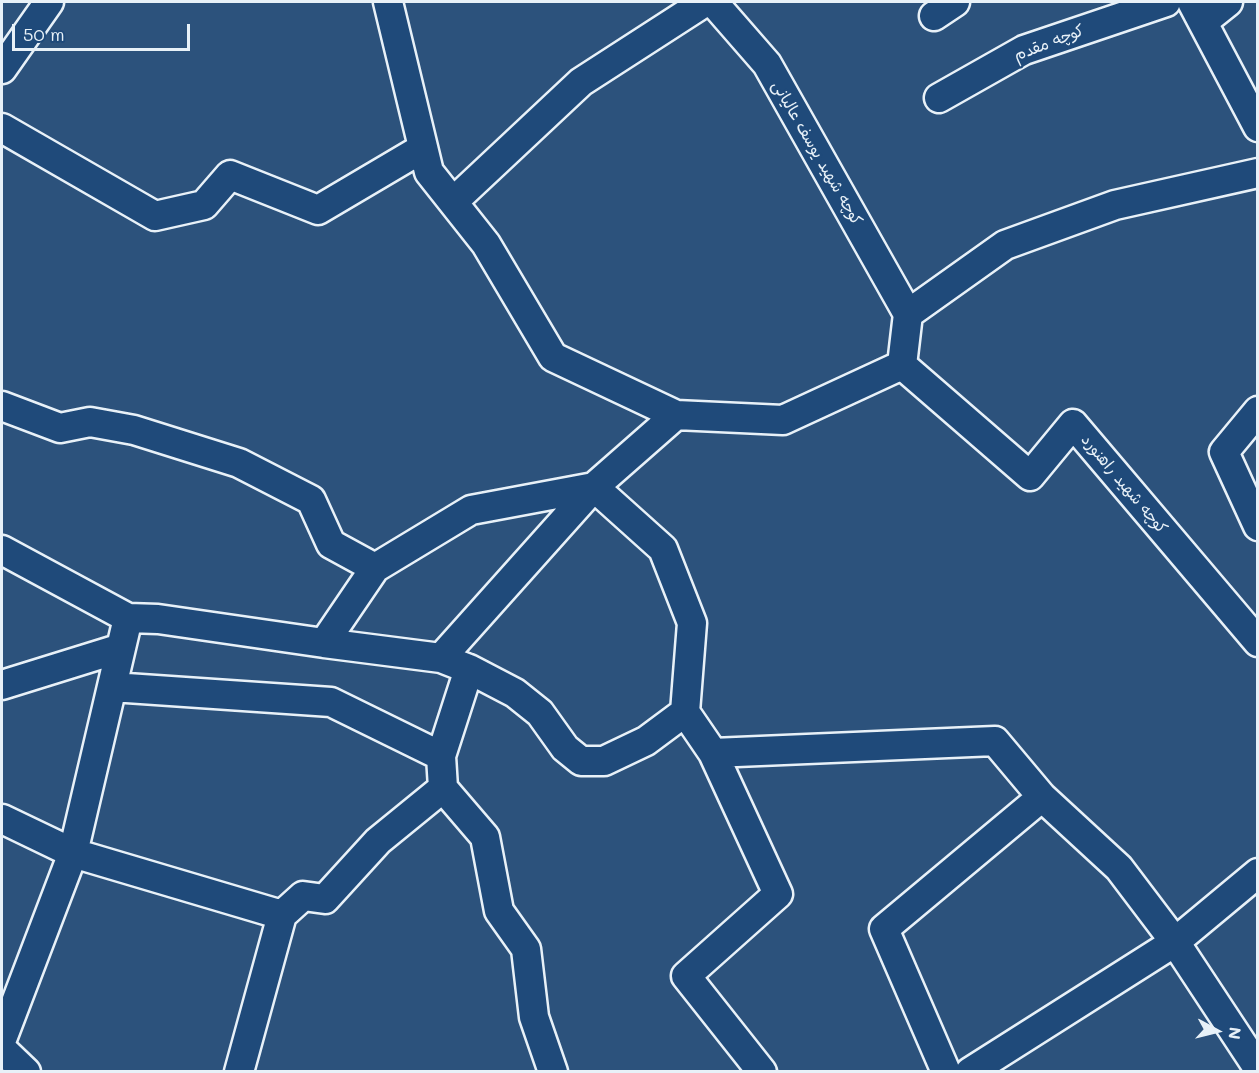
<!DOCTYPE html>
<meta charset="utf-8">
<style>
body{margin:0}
#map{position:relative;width:1259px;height:1073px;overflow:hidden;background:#2c527c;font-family:Mali,sans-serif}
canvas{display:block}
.frame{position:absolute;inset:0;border:3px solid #e8f1f8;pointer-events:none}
.north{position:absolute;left:1187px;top:1001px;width:60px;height:60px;-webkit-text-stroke:4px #1f4a7a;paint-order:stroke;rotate:97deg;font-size:16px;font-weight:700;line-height:24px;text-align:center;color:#e8f1f8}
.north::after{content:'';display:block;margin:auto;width:21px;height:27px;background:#e8f1f8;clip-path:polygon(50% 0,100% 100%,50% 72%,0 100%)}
.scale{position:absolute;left:12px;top:24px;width:178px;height:27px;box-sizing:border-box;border:3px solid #e8f1f8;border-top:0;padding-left:8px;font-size:18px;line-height:21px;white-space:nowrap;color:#e8f1f8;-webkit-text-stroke:4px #1f4a7a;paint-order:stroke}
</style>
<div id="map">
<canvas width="1259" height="1073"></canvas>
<div class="frame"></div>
<div class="north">N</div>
<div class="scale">50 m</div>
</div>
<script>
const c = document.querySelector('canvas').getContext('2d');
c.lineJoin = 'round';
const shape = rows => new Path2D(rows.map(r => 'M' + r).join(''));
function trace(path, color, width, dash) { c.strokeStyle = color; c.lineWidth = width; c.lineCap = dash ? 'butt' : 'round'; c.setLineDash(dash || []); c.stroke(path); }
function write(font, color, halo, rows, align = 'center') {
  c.font = font + ' Mali,"Playpen Sans Arabic",sans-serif'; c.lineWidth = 4.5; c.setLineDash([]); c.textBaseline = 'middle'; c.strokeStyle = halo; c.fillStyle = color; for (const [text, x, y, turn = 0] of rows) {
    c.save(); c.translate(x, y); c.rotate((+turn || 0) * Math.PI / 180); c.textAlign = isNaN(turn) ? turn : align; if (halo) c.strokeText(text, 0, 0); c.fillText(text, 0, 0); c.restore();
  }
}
const minor = shape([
 [388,2,429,172,486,244,553,357,676,415],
 [713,2,767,64,908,314],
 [1192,2,1258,127],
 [934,16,955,2],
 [1203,22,1228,2],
 [2,69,49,2],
 [939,98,1024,50,1166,2],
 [2,128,155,216,204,205,230,175,318,210,423,148],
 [453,202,581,82,705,2],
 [902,365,1030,476,1073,424,1258,642],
 [2,406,60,428,90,422,134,430,239,463,311,500,331,544,375,568],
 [1258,411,1224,452,1258,526],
 [2,550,128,618,73,853,2,1039],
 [128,618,158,619,324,643,375,568,471,510,594,487,663,549,692,623,685,712,713,753],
 [324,643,441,658],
 [469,669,515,693,540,713,565,748,581,761,604,761,646,741,685,712],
 [2,685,121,648],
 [112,687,331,702,441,756,443,788,485,837,499,911,526,949,534,1017,553,1072],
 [441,756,469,669,441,658,594,487,676,415,783,420,902,365,908,314,1005,245,1115,205,1258,173],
 [2,819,73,853,282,915,239,1072],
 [282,915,303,896,325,899,378,841,443,788],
 [2,1049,26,1072],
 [762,1072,686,976,778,894,713,753,995,741,1042,797,1119,868,1175,942,1258,873],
 [946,1072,884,929,1042,797],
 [970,1072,1175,942,1258,1068]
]);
const streetNames = [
 ["کوچه مقدم",1049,43,-21],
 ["کوچه شهید یوسف عالیانی",817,153,60],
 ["کوچه شهید راهنورد",1124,484,50]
];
trace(minor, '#e8f1f8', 33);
trace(minor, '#1f4a7a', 28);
write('16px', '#e8f1f8', '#1f4a7a', streetNames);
</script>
